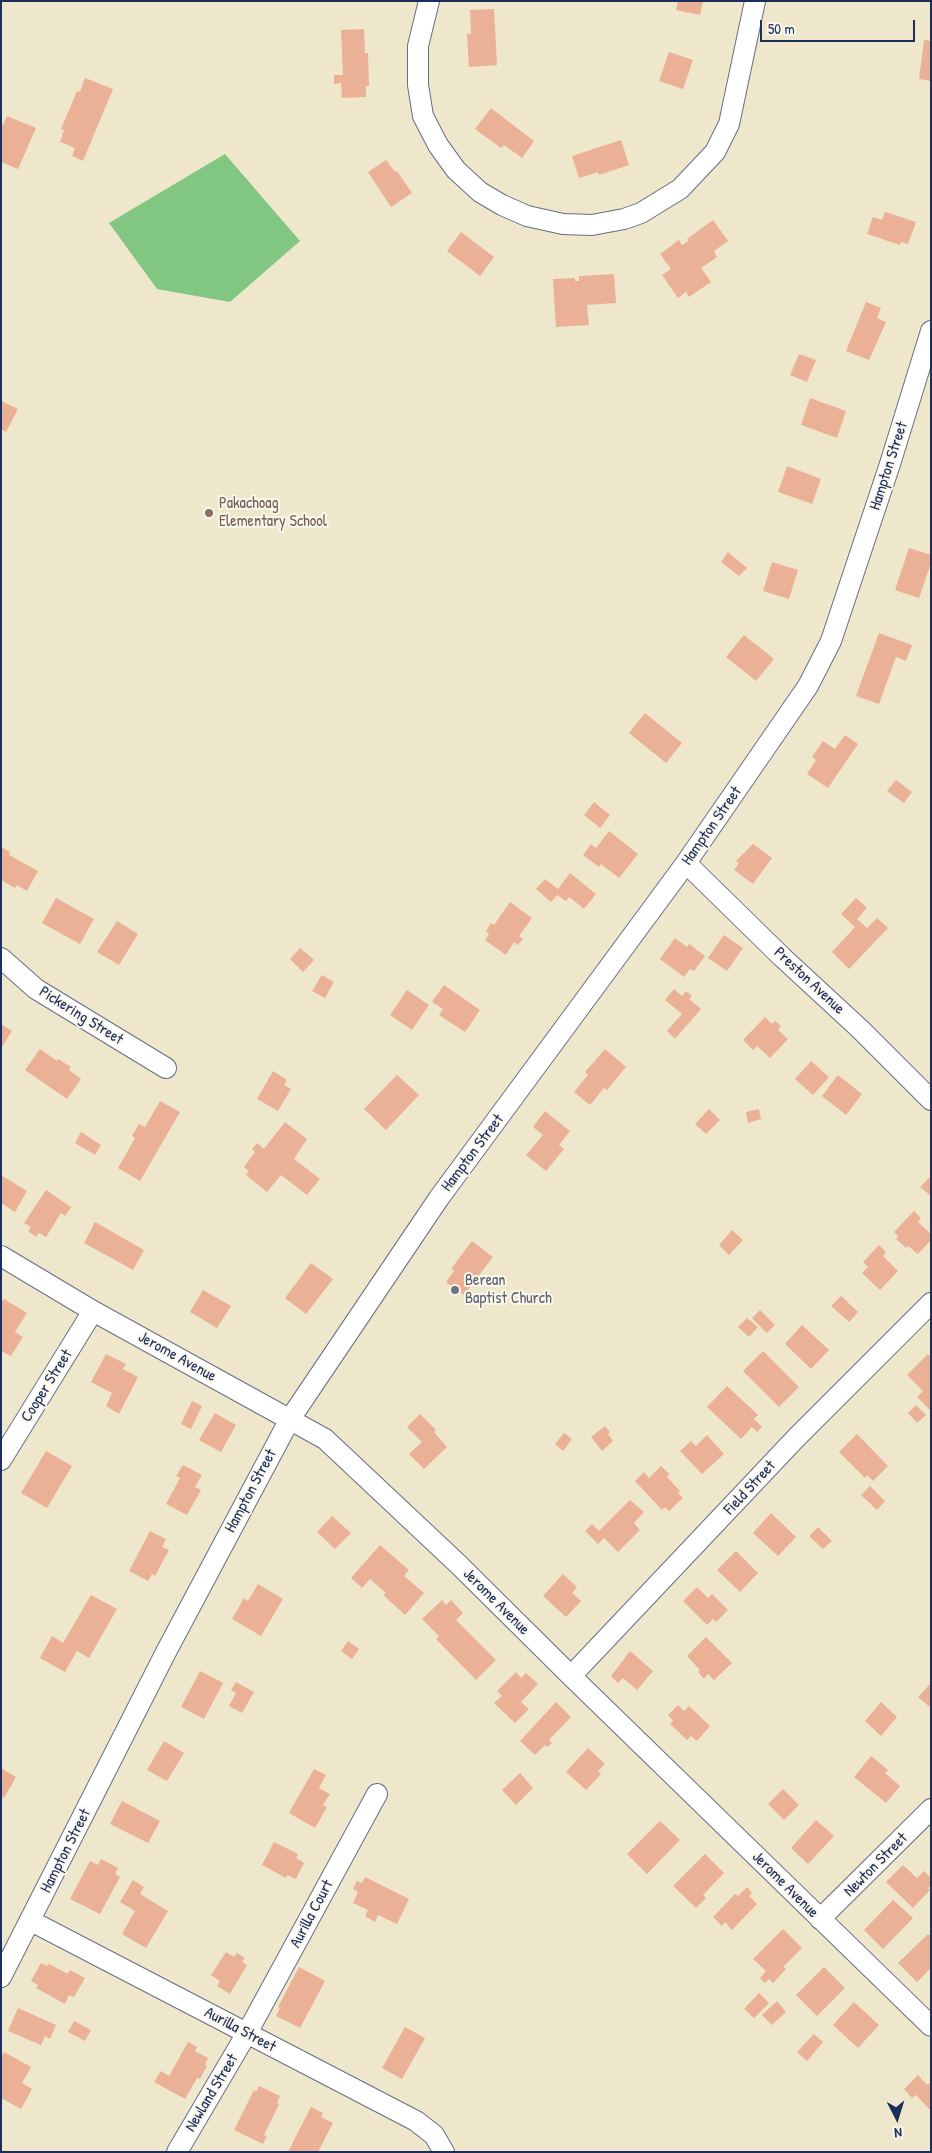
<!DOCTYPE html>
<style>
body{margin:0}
#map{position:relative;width:932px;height:2153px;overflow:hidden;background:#eee7cb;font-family:"Patrick Hand",sans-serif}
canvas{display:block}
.frame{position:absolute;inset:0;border:2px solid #1b2f5e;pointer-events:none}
.north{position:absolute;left:872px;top:2093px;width:50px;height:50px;-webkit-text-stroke:4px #fbf7ec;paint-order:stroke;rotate:175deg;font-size:14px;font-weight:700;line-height:20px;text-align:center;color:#1b2f5e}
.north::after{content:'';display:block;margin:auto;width:18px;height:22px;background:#1b2f5e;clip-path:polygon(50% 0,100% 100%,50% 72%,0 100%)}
.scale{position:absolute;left:760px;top:20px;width:155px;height:22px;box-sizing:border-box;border:2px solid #1b2f5e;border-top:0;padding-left:6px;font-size:15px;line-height:18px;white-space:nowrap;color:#1b2f5e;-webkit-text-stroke:4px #fbf7ec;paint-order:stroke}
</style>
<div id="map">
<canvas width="932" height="2153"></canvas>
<div class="frame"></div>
<div class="north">N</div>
<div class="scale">50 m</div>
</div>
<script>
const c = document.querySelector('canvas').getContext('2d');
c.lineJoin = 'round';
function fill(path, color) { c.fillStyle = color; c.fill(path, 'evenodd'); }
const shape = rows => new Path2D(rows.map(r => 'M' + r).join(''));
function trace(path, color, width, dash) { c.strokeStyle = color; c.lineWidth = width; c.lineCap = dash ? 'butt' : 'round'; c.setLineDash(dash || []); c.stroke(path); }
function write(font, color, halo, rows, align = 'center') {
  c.font = font + ' "Patrick Hand",sans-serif'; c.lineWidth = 4; c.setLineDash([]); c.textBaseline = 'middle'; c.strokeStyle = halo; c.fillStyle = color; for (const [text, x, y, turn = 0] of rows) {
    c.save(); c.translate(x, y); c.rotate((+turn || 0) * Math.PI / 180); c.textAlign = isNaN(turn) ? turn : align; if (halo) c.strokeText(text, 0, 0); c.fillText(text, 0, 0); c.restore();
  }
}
const green = shape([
 [225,154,300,241,230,302,157,289,109,223]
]);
const building = shape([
 [678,1,703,1,700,15,676,10],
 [494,9,497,65,469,67,467,34,471,34,470,10],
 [364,29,365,53,368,53,369,86,366,86,366,97,342,98,341,83,334,84,334,75,343,75,341,30],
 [924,40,931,41,931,81,919,79],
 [669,52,693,60,683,89,659,81],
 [85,78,113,89,83,161,72,156,75,148,60,142,64,130,61,129,77,91,80,92],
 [491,108,534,141,522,158,504,145,501,148,475,129],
 [7,116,36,128,18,169,1,162,1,129],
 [621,140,629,165,599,175,598,172,579,178,572,156],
 [386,160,395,172,397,171,412,193,391,207,368,172],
 [885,212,916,222,908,244,901,242,900,245,867,234,873,217,882,220],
 [713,220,728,241,714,251,717,257,701,268,711,282,689,297,686,292,678,298,662,275,671,269,660,254,679,240,682,245,689,241,687,239],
 [461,232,494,257,480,276,447,251],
 [614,274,616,303,587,305,589,325,556,327,553,279,575,278,575,281,579,281,579,276],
 [866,302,881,308,877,318,886,322,869,360,846,351],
 [799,354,816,360,807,382,790,375],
 [810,398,846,411,837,438,801,425],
 [1,401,18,409,6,432,1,429],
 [787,466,821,479,812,504,778,492],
 [909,548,931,555,931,563,919,598,895,590],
 [728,552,747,568,739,576,721,562],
 [772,562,798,570,789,599,763,591],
 [879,633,912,645,906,661,896,657,879,704,856,696],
 [744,635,774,659,756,681,726,657],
 [645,713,682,743,666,763,629,733],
 [845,735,858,744,828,788,807,774,816,760,812,757,823,741,835,749],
 [896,780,912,792,904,803,887,791],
 [594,802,610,815,600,828,584,815],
 [609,831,638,854,619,878,601,864,599,867,583,855,591,844,596,848],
 [753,844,772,858,753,884,734,870,739,863,736,861],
 [1,847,10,852,9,855,38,871,27,891,17,885,15,888,1,880],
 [570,873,596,894,584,909,569,897,566,901,557,895,551,902,536,889,545,879,558,889],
 [56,898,94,919,80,944,42,923],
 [856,898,867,908,857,919,867,928,877,918,888,928,849,969,832,952,855,927,841,914],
 [510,902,532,918,519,936,523,939,518,945,514,942,506,955,485,940,489,934,486,931,491,923,494,925],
 [117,921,138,934,119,965,97,952],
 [724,935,743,948,727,971,708,958],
 [675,938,687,947,689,944,705,956,694,971,690,969,684,977,660,959],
 [300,948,314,960,303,972,290,959],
 [322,975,334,982,325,998,312,991],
 [444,985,480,1010,465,1032,439,1015,443,1009,432,1002],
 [674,989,682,996,686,991,692,996,689,999,701,1009,675,1039,667,1031,682,1014,665,1000],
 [407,990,429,1005,412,1030,390,1015],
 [765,1017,772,1024,775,1021,781,1026,778,1030,788,1039,770,1058,757,1046,753,1050,743,1040],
 [1,1024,12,1031,1,1048],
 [40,1049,57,1061,58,1059,71,1067,69,1070,81,1079,67,1099,25,1070],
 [605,1049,626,1067,607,1090,604,1088,590,1105,574,1092,588,1075,585,1072],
 [811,1061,829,1077,813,1095,795,1079],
 [273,1071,287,1080,284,1085,291,1089,278,1111,257,1099],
 [397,1075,419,1095,386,1130,364,1109],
 [838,1075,862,1094,846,1115,822,1096],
 [160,1101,180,1112,140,1181,118,1168,135,1138,132,1136,139,1124,145,1127],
 [709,1109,720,1120,706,1134,695,1124],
 [759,1109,761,1119,748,1123,746,1112],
 [545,1111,570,1131,559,1145,564,1149,546,1171,526,1155,543,1135,533,1127],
 [285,1122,307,1139,294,1159,320,1179,307,1195,281,1175,267,1192,246,1175,249,1171,244,1167,255,1152,252,1149,257,1143,264,1149],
 [81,1132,101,1145,95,1155,75,1143],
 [1,1175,27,1191,15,1212,1,1203],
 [931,1176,931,1196,920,1187],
 [46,1190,71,1207,65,1216,61,1213,46,1237,39,1233,36,1237,28,1231,31,1227,24,1223],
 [914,1211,921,1218,918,1222,931,1234,931,1240,918,1254,908,1246,906,1248,896,1239,898,1236,894,1232],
 [95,1222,144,1250,133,1270,84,1243],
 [732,1230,743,1240,729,1255,719,1245],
 [472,1241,493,1257,464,1295,446,1282,454,1271,451,1269],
 [879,1245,886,1252,883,1256,898,1271,880,1290,862,1273,868,1267,863,1262],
 [311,1263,333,1279,306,1314,285,1298],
 [203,1290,231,1306,217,1328,190,1312],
 [841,1296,858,1312,849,1322,831,1306],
 [4,1299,27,1313,15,1332,23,1337,11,1356,1,1351,1,1303],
 [760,1310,775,1325,767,1333,752,1318],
 [747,1318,758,1327,749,1337,738,1327],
 [802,1325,829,1350,811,1369,785,1344],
 [763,1351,799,1387,779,1407,743,1371],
 [106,1354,126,1364,123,1369,138,1377,119,1414,106,1406,112,1393,91,1382],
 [928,1354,931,1357,931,1411,917,1397,923,1391,907,1375],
 [727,1386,758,1415,754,1419,762,1427,757,1432,752,1427,741,1439,707,1407],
 [192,1401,202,1406,191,1429,181,1424],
 [916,1405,926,1415,917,1423,908,1413],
 [215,1413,236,1425,221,1452,199,1440],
 [420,1414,436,1430,434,1432,447,1447,424,1469,409,1454,422,1442,407,1427],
 [605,1426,610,1432,608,1434,613,1441,602,1451,591,1437],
 [564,1433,572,1439,563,1451,555,1444],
 [857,1434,888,1466,873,1481,867,1475,865,1478,839,1452],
 [707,1435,724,1454,702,1474,680,1451,691,1441,696,1446],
 [46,1451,72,1466,47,1508,21,1493],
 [183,1465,202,1475,195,1487,201,1490,187,1515,166,1504,180,1478,176,1476],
 [661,1466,669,1474,667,1477,680,1491,678,1493,683,1498,669,1511,665,1507,662,1510,635,1481,644,1472,649,1478],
 [870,1486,885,1501,877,1510,861,1495],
 [630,1500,644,1512,634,1523,640,1530,618,1552,604,1538,598,1544,585,1531,592,1524,599,1531],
 [771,1513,796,1537,778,1556,753,1533],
 [332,1516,351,1533,335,1549,317,1532],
 [818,1527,832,1541,823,1549,809,1536],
 [150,1531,166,1539,162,1547,169,1550,155,1576,152,1574,148,1581,129,1571],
 [380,1545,409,1570,404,1576,424,1593,405,1615,383,1595,386,1593,370,1579,362,1588,351,1578],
 [736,1551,758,1573,740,1592,717,1570],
 [563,1574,577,1587,572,1593,581,1601,566,1617,543,1596],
 [258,1584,283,1599,261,1636,232,1619,244,1598,248,1601],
 [697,1587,708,1598,712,1594,728,1610,716,1622,713,1619,707,1625,683,1601],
 [91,1595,117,1609,89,1658,77,1651,65,1672,40,1658,52,1636,63,1643],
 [442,1600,446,1605,451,1600,463,1613,456,1620,496,1660,476,1680,436,1639,439,1636,422,1619],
 [706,1637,732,1663,714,1680,708,1674,704,1679,698,1672,700,1670,687,1656],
 [348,1641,359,1649,352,1659,341,1651],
 [630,1651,653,1671,637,1690,623,1678,618,1683,611,1676],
 [200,1671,223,1683,204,1719,181,1707],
 [516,1672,521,1678,526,1673,538,1684,521,1702,529,1709,515,1723,494,1703,502,1696,497,1691],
 [236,1682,254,1692,242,1713,229,1706,236,1693,231,1690],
 [931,1683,931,1708,918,1697],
 [556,1702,571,1717,549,1740,552,1743,547,1747,545,1745,535,1755,520,1741],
 [881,1702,897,1717,881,1736,865,1721],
 [678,1705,684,1711,689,1706,710,1726,697,1741,691,1736,687,1740,670,1724,673,1721,668,1715],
 [164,1741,184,1753,167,1781,147,1770],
 [588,1748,605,1764,598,1771,601,1774,586,1790,566,1772],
 [871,1756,888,1770,885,1773,900,1786,886,1803,854,1777],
 [1,1768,16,1777,4,1798,1,1796],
 [314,1769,326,1775,319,1788,330,1794,323,1805,327,1807,315,1828,289,1813],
 [520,1773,533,1788,516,1805,502,1790],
 [783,1789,799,1805,784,1820,768,1804],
 [122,1801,160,1821,148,1843,110,1824],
 [816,1820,834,1836,808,1864,791,1848],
 [660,1821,680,1840,647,1874,627,1854],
 [274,1842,298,1854,296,1858,304,1863,296,1879,287,1875,286,1878,262,1865],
 [705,1854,724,1873,703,1895,706,1898,696,1908,673,1886],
 [101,1859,118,1868,115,1874,120,1877,100,1914,70,1899,90,1861,98,1865],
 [903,1865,917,1878,924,1871,931,1878,931,1885,928,1888,930,1890,913,1908,886,1882],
 [365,1877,409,1899,397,1924,378,1915,375,1922,365,1916,368,1910,353,1903,358,1892,353,1889,357,1881,362,1883],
 [133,1880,144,1887,140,1894,168,1911,146,1948,122,1934,135,1911,120,1902],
 [747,1887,752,1893,749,1896,757,1904,732,1930,725,1922,722,1926,713,1917,735,1894,738,1896],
 [893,1900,913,1918,883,1949,864,1930],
 [783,1929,802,1948,783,1967,786,1969,773,1983,769,1979,765,1983,760,1978,766,1971,753,1959],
 [928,1934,931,1936,931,1968,917,1982,898,1963],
 [226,1952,234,1957,237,1953,245,1958,242,1962,247,1965,230,1994,217,1986,220,1981,211,1975],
 [41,1963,47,1966,49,1964,68,1974,70,1970,85,1978,74,1997,69,1995,65,2004,36,1988,38,1985,31,1981],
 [299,1967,325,1981,300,2028,276,2016,280,2008,278,2007],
 [824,1967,845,1988,817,2016,796,1995],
 [759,1993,769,2003,754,2018,744,2009],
 [777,2001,786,2012,772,2025,762,2015],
 [854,2002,879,2025,858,2048,833,2025],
 [18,2008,56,2025,50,2039,45,2036,41,2045,8,2031],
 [74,2021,91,2030,85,2041,68,2032],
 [405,2027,425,2038,402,2079,382,2068],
 [814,2034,823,2042,807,2061,797,2052],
 [188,2042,197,2047,195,2051,208,2058,205,2065,207,2066,200,2079,197,2078,185,2099,154,2082,161,2071,169,2076],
 [4,2052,31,2067,22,2083,32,2089,21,2109,1,2098,1,2057],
 [918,2075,927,2085,931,2082,931,2111,916,2095,912,2098,904,2089],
 [259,2086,280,2096,277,2103,279,2104,264,2135,267,2136,263,2144,234,2130,254,2090,256,2092],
 [311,2107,323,2113,321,2117,333,2123,318,2152,288,2152]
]);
const street = shape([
 [429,1,418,46,418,85,423,116,438,145,456,170,480,192,502,205,527,216,563,224,592,225,624,219,641,213,680,189,715,152,729,124,755,1],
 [686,863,782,957,860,1029,931,1100],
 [1,958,36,989,166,1068],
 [1,1256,93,1311,325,1439,458,1564,571,1676,931,2026],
 [1,1460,93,1311],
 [571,1676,797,1437,931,1303],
 [820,1919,931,1809],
 [31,1921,416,2121,434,2135,444,2152],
 [1,1977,166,1652,290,1419,439,1198,686,863,808,686,831,641,890,464,931,331],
 [177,2152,247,2033,377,1794]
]);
const markers = [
 [209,513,5,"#8d6e63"],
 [455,1290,5,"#6b7280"]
];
const streetNames = [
 ["Hampton Street",889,466,-72],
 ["Hampton Street",712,826,-55],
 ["Preston Avenue",809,981,43],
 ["Pickering Street",81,1016,32],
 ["Hampton Street",473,1153,-53],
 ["Jerome Avenue",177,1357,29],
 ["Cooper Street",47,1386,-58],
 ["Field Street",750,1488,-47],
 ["Hampton Street",251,1491,-62],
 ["Jerome Avenue",496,1602,45],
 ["Hampton Street",66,1851,-63],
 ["Newton Street",876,1865,-45],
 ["Jerome Avenue",785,1885,45],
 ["Aurilla Court",312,1914,-62],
 ["Aurilla Street",240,2030,28],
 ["Newland Street",212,2093,-59]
];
const educationNames = [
 ["Pakachoag",219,504],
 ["Elementary School",219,522]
];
const worshipNames = [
 ["Berean",465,1281],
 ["Baptist Church",465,1299]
];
fill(green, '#81c782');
fill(building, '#eab197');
trace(street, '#656f84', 22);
trace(street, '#fff', 20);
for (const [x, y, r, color] of markers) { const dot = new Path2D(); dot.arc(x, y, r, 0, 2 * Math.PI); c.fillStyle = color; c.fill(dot); trace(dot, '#fbf7ec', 2); }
write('16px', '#1b2f5e', '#fbf7ec', streetNames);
write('16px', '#785e54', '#fbf7ec', educationNames, 'left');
write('16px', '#5b616d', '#fbf7ec', worshipNames, 'left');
</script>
